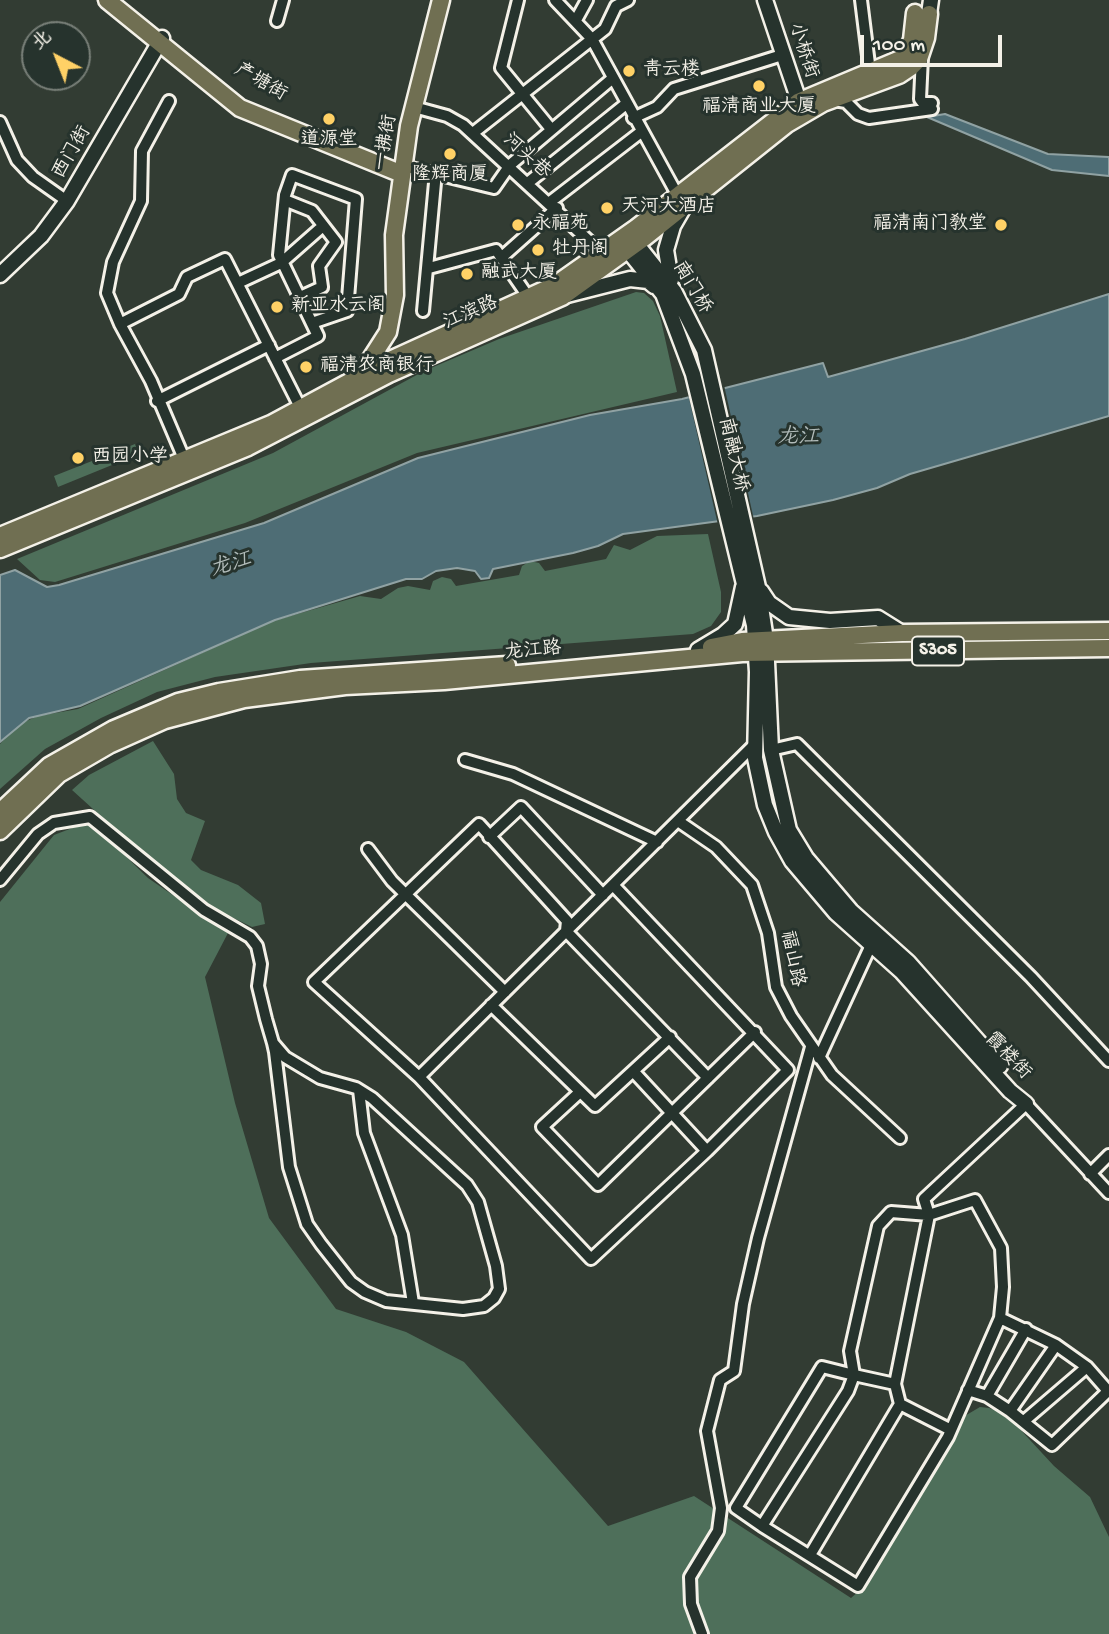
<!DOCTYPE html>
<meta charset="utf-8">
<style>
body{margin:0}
#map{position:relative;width:1109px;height:1634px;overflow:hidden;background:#323c33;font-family:"Gochi Hand","LXGW WenKai TC",sans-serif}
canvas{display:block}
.north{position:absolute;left:21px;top:21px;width:70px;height:70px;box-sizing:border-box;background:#26332d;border:2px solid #787f78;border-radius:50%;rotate:318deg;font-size:19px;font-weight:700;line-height:28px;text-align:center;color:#f4f1e8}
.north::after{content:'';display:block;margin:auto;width:24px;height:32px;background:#ffd166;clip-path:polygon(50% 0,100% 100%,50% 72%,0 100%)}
.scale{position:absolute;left:860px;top:35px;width:142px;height:32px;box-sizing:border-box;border:4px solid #f4f1e8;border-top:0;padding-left:9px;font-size:21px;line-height:24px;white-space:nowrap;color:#f4f1e8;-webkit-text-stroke:5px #26332d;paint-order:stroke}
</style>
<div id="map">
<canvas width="1109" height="1634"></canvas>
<div class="north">北</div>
<div class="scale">100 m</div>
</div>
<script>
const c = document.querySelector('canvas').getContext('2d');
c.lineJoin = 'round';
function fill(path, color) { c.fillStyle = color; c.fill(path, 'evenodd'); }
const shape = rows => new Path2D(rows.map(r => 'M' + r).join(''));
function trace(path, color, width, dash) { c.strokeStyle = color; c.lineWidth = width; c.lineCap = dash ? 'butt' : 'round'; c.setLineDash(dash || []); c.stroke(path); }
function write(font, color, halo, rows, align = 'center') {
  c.font = font + ' "Gochi Hand","LXGW WenKai TC",sans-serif'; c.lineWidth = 6; c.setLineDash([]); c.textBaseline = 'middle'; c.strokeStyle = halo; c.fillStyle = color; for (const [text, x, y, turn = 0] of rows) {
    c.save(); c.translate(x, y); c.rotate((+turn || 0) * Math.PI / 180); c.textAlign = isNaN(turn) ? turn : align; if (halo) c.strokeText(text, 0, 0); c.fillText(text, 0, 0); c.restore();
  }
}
const green = shape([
 [636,292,644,293,653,301,660,316,677,392,417,453,245,523,55,582,40,580,17,559,273,453,424,371,499,339],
 [135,444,139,454,58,487,54,476],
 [708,534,721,592,721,612,711,626,693,634,311,663,215,677,157,692,101,718,45,749,0,789,0,744,17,725,38,716,78,709,273,621,360,596,381,599,398,588,408,586,430,590,433,581,442,577,451,579,456,586,519,575,522,566,530,561,539,563,545,571,606,559,614,545,630,550,657,536],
 [153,741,174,774,177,799,186,813,205,821,191,860,201,870,238,885,261,903,265,924,252,927,211,907,155,865,72,790,89,775],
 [80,825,90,825,102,833,148,878,228,933,205,977,235,1103,269,1218,336,1309,406,1332,464,1362,608,1526,694,1496,851,1598,859,1591,963,1417,980,1407,989,1408,1005,1413,1054,1466,1090,1497,1109,1537,1109,1634,0,1634,0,902,54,835]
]);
const water = shape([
 [945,114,1048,154,1109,157,1109,176,1052,170,927,117,945,114],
 [1109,294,1109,416,910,474,877,488,833,500,757,516,623,534,598,546,573,553,493,569,489,578,481,579,475,571,457,568,436,571,422,579,406,579,275,620,80,706,29,718,0,742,0,575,15,570,47,587,59,585,264,523,418,458,590,415,682,399,823,363,828,377,965,339,1109,294]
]);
const pier = shape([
 [724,385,754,520,718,525,688,394]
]);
const street = shape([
 [518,0,501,68,551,129],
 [555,0,592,39,678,196],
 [861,0,870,72],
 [576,20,587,0],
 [277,21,283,0],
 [922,57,920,99,923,103,932,103],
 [834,100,846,102,858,114,869,118,932,109],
 [169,101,142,151,141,201,113,262,107,293,120,324,151,381,185,461],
 [414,107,447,116,463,125,602,253],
 [633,118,657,107,674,89,782,55],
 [0,122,17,160,33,177,67,201],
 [473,133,605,29,616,6,628,0],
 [403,166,494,188,510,165,613,78],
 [529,182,626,104],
 [287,201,312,211,336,242,319,266,322,287,298,298],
 [550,202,641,132],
 [502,257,557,208],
 [429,268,496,250,529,298],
 [238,283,281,263,323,226],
 [423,311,436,172],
 [120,324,179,294,187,277,225,259,301,409],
 [275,358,318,336,279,255,285,195,292,175,356,199,347,311,312,323],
 [157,401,269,345],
 [771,750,797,744,1031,977,1109,1061],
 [465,760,513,774,657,842],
 [678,821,716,847,752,885,768,933,776,987,791,1016,832,1075,900,1138],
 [489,837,521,807,603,895],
 [368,849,392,881,505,992],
 [0,880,38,834,54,823,90,817,204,910,250,937,257,946,261,964,258,986,266,1019,273,1043,275,1052,289,1167,307,1224,321,1244,351,1282,365,1292,386,1301,463,1309,484,1306,494,1298,499,1289,496,1266,478,1202,467,1185,372,1098,356,1088,320,1078,285,1057,273,1043],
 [613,885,788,1070,707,1151,591,1259,419,1077,314,982,479,824,567,921,566,931,708,1078],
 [491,1005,595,1106,670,1037],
 [819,1058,871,945],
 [633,1071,707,1151],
 [419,1077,755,744],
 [359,1090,364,1133,402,1235,413,1303],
 [580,1092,542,1127,598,1185,755,1032],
 [1090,1174,1109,1155],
 [968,1390,987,1396,1010,1411,1052,1445,1108,1391,1087,1367,1056,1345,1000,1318],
 [987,1396,1026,1329],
 [900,1404,951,1430],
 [1010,1411,1056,1345],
 [1024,1421,1087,1367],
 [762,1526,848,1391,854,1375,850,1351,878,1226,891,1212,929,1215,975,1200,1001,1248,1003,1287,1000,1318,948,1437,858,1586,762,1526,736,1508,822,1367,854,1375,895,1384],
 [810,1555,900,1404,895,1384,929,1215,924,1199,1026,1104,1109,1193],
 [702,1634,691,1604,690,1577,718,1531,721,1508,707,1431,720,1380,734,1371,743,1304,758,1238,811,1047]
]);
const secondary = shape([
 [765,0,803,113],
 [929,14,931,0],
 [631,237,674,291,704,350,758,587,766,640,771,750,789,830,806,858,851,911,908,962,1000,1066],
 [622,243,663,294,693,374,754,625,757,672,755,758,765,805,776,832,792,861,836,913,902,972,1010,1091,1026,1104],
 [0,275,41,236,67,201,162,38],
 [671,280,666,250,673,226,684,207],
 [567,295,630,279,648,281,654,286],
 [761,591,769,603,789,617,830,621,878,618,902,633],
 [698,650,723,635,735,624,743,587]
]);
const primary = shape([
 [107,0,240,108,402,174],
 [363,371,388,332,395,295,394,235,409,126,441,0],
 [0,536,271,424,390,360,555,285,636,228,798,102,903,58,912,40,915,13],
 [0,549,248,447,389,374,562,297,644,238,787,124,823,103,899,75,911,67,919,59,926,38,929,14],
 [711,647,742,641,902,633,1109,631],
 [0,812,49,766,114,729,178,702,219,692,300,679,507,665],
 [0,831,59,774,109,745,165,720,244,699,345,686,444,681,742,653,1109,648]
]);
const markers = [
 [629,71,7,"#ffd166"],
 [759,86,7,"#ffd166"],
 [329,119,7,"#ffd166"],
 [450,154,7,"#ffd166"],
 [607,208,7,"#ffd166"],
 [518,225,7,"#ffd166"],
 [1001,225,7,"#ffd166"],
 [538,250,7,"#ffd166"],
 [467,274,7,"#ffd166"],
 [277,307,7,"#ffd166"],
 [306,367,7,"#ffd166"],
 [78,458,7,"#ffd166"]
];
const shields = [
 [938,651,52]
];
const shieldNames = [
 ["S305",938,651]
];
const streetNames = [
 ["小桥街",802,51,72],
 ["产塘街",260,83,30],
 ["一拂街",387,143,-80],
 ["西门街",73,153,-60],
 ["河头巷",526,157,42],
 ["南门桥",691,288,59],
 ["江滨路",471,314,-23],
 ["南融大桥",732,455,77],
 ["龙江路",533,652,-5],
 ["福山路",791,959,78],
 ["霞楼街",1007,1057,46]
];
const poiNames = [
 ["青云楼",643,71],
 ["福清商业大厦",759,108,"center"],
 ["道源堂",329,141,"center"],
 ["隆辉商厦",450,176,"center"],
 ["天河大酒店",621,208],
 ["永福苑",532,225],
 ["福清南门教堂",987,225,"right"],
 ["牡丹阁",552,250],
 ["融武大厦",481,274],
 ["新亚水云阁",291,307],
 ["福清农商银行",320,367],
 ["西园小学",92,458]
];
const waterNames = [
 ["龙江",798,439],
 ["龙江",231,566,-16]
];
fill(green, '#4e6f5a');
fill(water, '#4e6d75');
trace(water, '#90a2a3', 2);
fill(pier, '#323c33');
trace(street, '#f4f1e8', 16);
trace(secondary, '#f4f1e8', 19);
trace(primary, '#f4f1e8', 21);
trace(street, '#26332d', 10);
trace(secondary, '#26332d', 14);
trace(primary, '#706f52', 16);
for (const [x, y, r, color] of markers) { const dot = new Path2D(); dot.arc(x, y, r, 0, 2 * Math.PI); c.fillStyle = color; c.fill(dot); trace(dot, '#26332d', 2.5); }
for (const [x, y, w] of shields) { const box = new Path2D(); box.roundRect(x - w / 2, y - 14.5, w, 29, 5); c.fillStyle = '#26332d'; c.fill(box); trace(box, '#f4f1e8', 2); }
write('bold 18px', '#f4f1e8', null, shieldNames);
write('19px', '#f4f1e8', '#26332d', streetNames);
write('19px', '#f4f1e8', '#26332d', poiNames, 'left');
write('italic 21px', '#b2bcba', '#26332d', waterNames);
</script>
